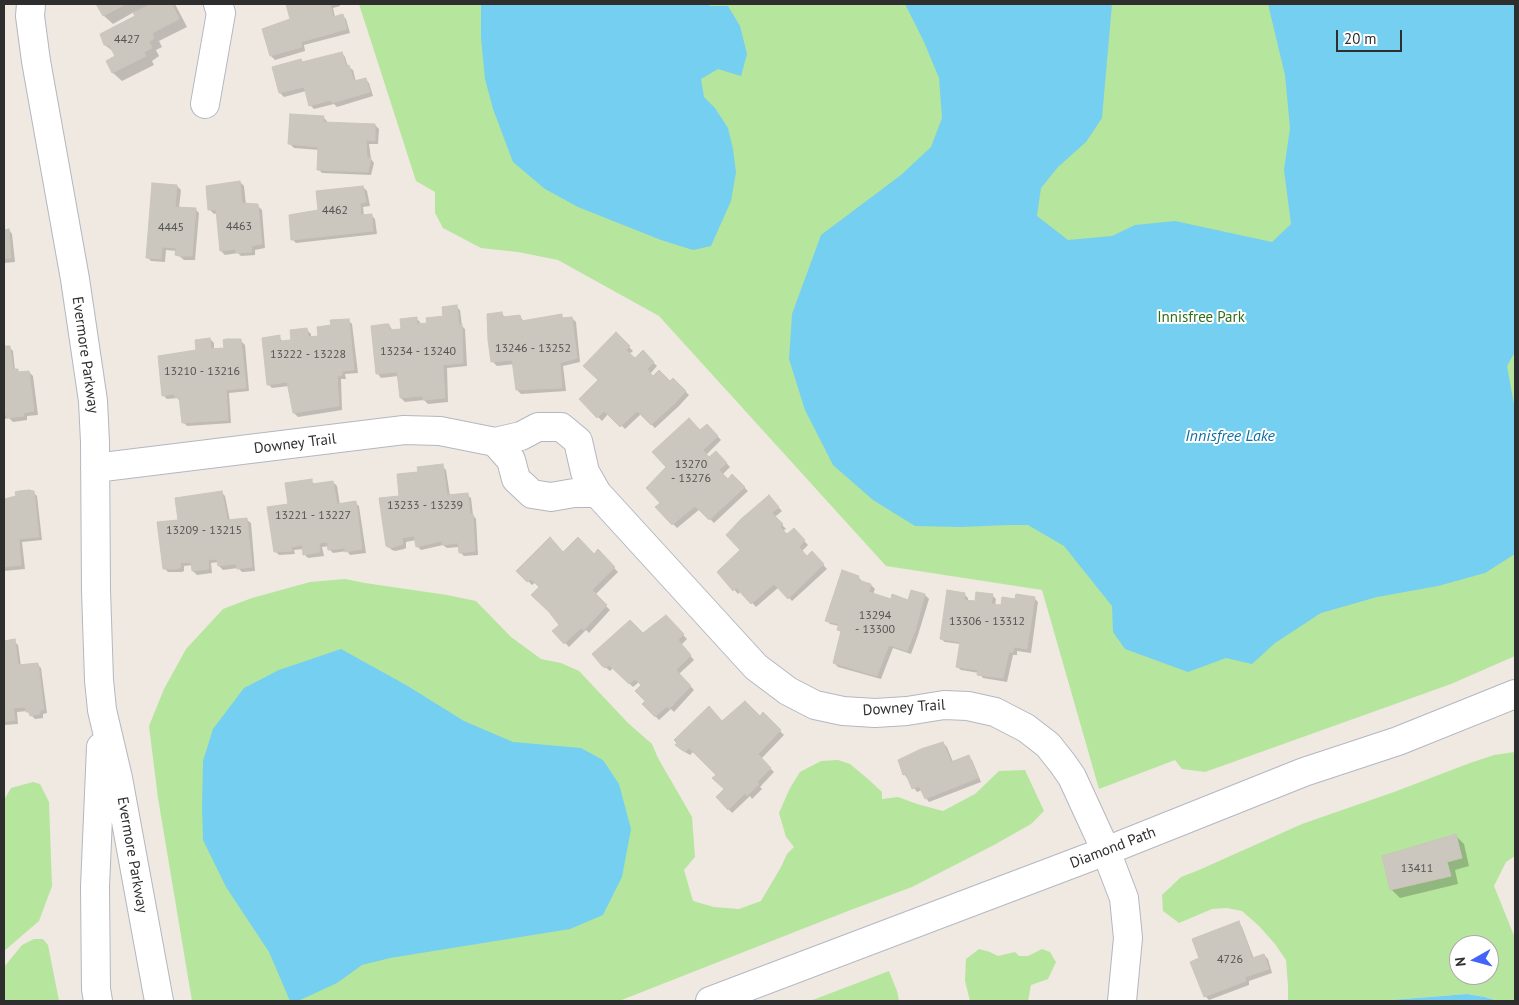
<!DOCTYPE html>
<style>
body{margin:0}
#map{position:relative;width:1519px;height:1005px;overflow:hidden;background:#efe9e1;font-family:"PT Sans",sans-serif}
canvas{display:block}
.frame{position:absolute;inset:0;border:5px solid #2e2e2e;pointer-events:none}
.north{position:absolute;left:1449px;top:935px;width:50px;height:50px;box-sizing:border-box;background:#fff;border:1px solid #ababab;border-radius:50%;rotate:263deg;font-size:14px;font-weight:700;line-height:20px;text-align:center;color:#2e2e2e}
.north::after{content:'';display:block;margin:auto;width:18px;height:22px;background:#4264fb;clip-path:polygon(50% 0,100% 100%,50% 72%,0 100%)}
.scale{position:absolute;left:1336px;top:30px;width:66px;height:22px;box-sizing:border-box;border:2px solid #2e2e2e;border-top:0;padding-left:6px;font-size:15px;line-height:18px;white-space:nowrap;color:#2e2e2e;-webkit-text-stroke:4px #fff;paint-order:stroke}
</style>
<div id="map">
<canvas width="1519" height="1005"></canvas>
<div class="frame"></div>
<div class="north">N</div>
<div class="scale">20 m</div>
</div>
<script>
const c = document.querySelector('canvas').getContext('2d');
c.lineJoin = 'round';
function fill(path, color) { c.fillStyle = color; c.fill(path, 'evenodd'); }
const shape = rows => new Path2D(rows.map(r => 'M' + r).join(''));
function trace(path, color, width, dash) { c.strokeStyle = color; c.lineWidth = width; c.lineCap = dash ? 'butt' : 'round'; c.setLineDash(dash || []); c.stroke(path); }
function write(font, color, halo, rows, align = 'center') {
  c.font = font + ' "PT Sans",sans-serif'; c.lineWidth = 4; c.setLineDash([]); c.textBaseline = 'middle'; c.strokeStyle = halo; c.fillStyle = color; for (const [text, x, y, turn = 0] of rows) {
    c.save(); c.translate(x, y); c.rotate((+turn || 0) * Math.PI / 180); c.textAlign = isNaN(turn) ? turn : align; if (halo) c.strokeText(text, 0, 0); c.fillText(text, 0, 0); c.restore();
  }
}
const green = shape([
 [359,4,1515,4,1515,656,1451,684,1205,772,1182,769,1175,760,1099,789,1042,590,886,566,659,316,558,260,518,252,481,248,443,228,435,213,435,192,416,181],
 [345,579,365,583,447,595,476,601,511,637,541,659,561,663,579,671,628,723,652,744,658,758,692,817,695,857,684,870,693,901,714,907,739,909,761,901,781,867,787,854,794,847,786,837,779,813,790,788,800,772,821,761,838,760,850,764,868,779,882,792,882,799,898,797,917,804,943,811,975,794,999,771,1025,770,1044,811,1031,824,994,845,912,887,848,911,619,1001,192,1001,158,798,149,726,164,689,186,649,223,609,252,598,310,582],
 [1515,752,1515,856,1506,862,1494,886,1515,938,1515,1001,1498,1001,1485,997,1467,994,1378,1001,1288,1001,1288,986,1286,960,1275,944,1259,926,1242,911,1227,908,1212,909,1179,923,1163,911,1162,895,1181,877,1199,870,1302,824,1394,792,1470,763,1494,755],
 [1459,945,1489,945,1489,975,1459,975],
 [33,782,40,784,49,802,52,886,39,921,4,951,4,800,11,788],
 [34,939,43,939,48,945,59,1001,4,1001,4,967,22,945],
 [979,949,990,952,998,956,1015,952,1019,956,1028,956,1042,949,1050,952,1056,962,1048,979,1031,985,1028,1001,970,1001,965,981,966,959],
 [889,971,897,991,899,1001,810,1001]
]);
const water = shape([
 [481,4,705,4,711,6,728,6,740,26,747,54,741,76,718,69,701,79,704,97,715,108,728,128,733,149,736,172,731,201,711,246,693,250,661,240,578,207,545,189,513,162,493,109,485,79,481,38],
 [905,4,1112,4,1102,118,1086,142,1058,167,1041,188,1037,216,1068,240,1112,236,1135,225,1175,221,1272,242,1291,224,1284,170,1290,128,1285,75,1268,4,1515,4,1515,352,1507,366,1515,410,1515,554,1485,573,1438,586,1377,597,1321,613,1275,643,1252,664,1226,658,1188,672,1125,649,1113,632,1112,606,1064,546,1028,525,1009,525,961,527,915,526,873,500,833,465,805,410,789,359,792,314,821,235,901,175,931,147,942,118,939,78,924,42],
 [341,649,406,685,464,721,513,742,581,748,603,760,619,784,631,829,622,877,603,915,570,929,390,958,362,965,337,983,298,1001,290,1001,269,952,226,887,203,840,202,807,203,761,213,729,244,688,279,670],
 [1467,994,1485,997,1498,1001,1378,1001]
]);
const shadow = shape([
 [98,4,175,4,187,27,159,41,162,47,156,50,159,56,152,61,154,65,122,81,113,73,107,61,116,57,115,53,105,45,136,17,134,12,113,24,104,16],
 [288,4,340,4,340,6,333,8,335,17,342,15,346,19,350,33,304,45,305,51,275,60,271,56,292,20],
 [342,53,345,57,348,67,353,70,356,82,365,79,369,83,373,96,337,107,334,104,314,109,310,105,306,91,284,97,280,93,303,63],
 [323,117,327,121,327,123,375,125,379,129,378,144,369,144,371,159,374,163,371,175,322,173,318,169,319,150,294,148,290,144],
 [240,182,244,186,246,205,258,206,262,210,265,248,255,250,255,255,241,256,238,253,225,255,221,251,218,213,214,214,210,210],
 [177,186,181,190,179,208,195,209,199,213,195,260,184,260,177,254,177,251,166,250,165,262,151,261,147,257],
 [363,187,367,191,370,206,363,207,364,216,371,215,375,219,377,234,296,243,292,239,320,211],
 [9,230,12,234,15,262,4,263,4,231],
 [456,307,460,310,462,326,465,329,467,366,447,368,448,402,428,404,424,400,405,402,401,398,398,376,381,378,378,374,389,325,393,331,402,330,417,319,420,322,421,325,428,324,444,317],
 [501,313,506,318,520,316,524,322,561,316,565,319,572,318,576,322,580,362,563,366,566,391,521,394,517,390,514,364,497,366,493,362],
 [348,320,352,324,358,373,345,374,346,379,341,379,342,410,298,417,294,413,289,386,272,388,268,384,279,337,283,342,292,341,307,330,311,334,311,338,319,337,332,327],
 [616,334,633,351,629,354,635,360,643,352,657,366,650,374,653,377,670,382,673,379,689,395,679,406,655,428,641,414,625,429,609,413,602,421,580,399,599,380],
 [210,339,214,343,214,350,225,349,241,341,245,345,249,391,229,393,231,423,187,426,183,422,181,402,177,398,167,399,163,395,197,352],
 [4,347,9,347,13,351,15,370,17,370,20,373,29,372,33,376,38,415,27,416,27,420,13,422,9,418,4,419],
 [707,425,721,440,706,455,709,459,716,452,730,467,722,475,728,481,732,476,748,491,714,523,700,509,677,528,657,507,662,503,700,432],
 [442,466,446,470,450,496,467,495,471,498,473,515,476,519,478,555,464,556,460,552,459,547,447,548,443,545,421,550,417,546,416,540,406,542,406,548,404,549,395,551,392,550,387,545,400,498,419,473],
 [311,481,316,485,333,482,337,486,340,505,355,503,359,506,366,553,350,555,347,551,333,553,329,549,329,546,322,547,324,556,308,558,304,554,304,549,294,550,295,554,279,555,275,551,289,505],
 [33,492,37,496,42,540,22,542,25,569,4,571,4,500],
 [221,492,225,496,230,521,247,520,251,523,255,571,242,572,238,568,223,570,219,566,219,562,211,563,212,573,197,575,193,571,193,565,184,566,184,571,182,572,168,572,164,568,179,521],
 [769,497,782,511,775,517,786,529,783,531,787,536,794,530,808,545,802,551,807,557,812,553,827,569,792,601,779,587,756,607,741,591,738,594,719,572,741,550],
 [598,551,618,572,595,595,610,610,589,633,586,630,569,647,554,631,561,625,541,587,536,582,532,585,518,571,563,553,594,555],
 [858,577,862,581,862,582,871,585,875,589,873,594,892,600,909,601,912,591,925,595,929,599,918,635,911,654,893,648,881,679,838,667,834,663,842,633,838,629,839,626,830,624,826,620],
 [964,594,968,598,968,602,976,603,992,595,996,599,995,606,1002,607,1016,600,1034,598,1038,602,1031,653,1017,651,1017,655,1013,655,1007,682,983,678,979,673,961,670,957,667,960,644,945,642,941,639],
 [666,617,687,639,681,645,694,660,679,674,694,690,674,712,671,709,659,720,644,704,647,701,643,685,639,682,633,687,613,668,610,671,603,665],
 [14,641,18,645,21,666,37,664,41,668,47,713,43,714,43,718,35,719,27,711,17,712,18,724,4,725,4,642],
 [763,714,784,735,761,759,774,772,760,787,762,789,752,799,750,796,732,813,718,797,726,789,717,775,694,751,690,755,680,749,722,722,760,717],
 [943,743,947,747,953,762,968,757,972,760,981,782,929,802,926,798,922,790,917,792,904,774],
 [1456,836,1464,844,1469,866,1455,870,1458,884,1400,898,1391,889],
 [1238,923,1242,927,1254,959,1264,955,1268,959,1272,973,1249,981,1249,985,1209,1000,1205,996,1200,959]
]);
const building = shape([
 [96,4,126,4,103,16,96,4],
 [151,4,172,4,179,19,152,33,154,38,149,42,152,48,144,52,146,56,112,73,106,61,115,56,109,45,104,45,100,34,135,16,133,13,151,4],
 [286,4,332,4,330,4,333,17,343,14,347,29,301,42,302,47,270,56,262,29,290,19,286,4],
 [342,52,346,66,349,65,354,81,366,78,370,92,332,103,331,100,309,106,304,87,279,93,272,67,301,59,302,62,342,52],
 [290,114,324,116,323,122,375,124,375,141,366,140,367,158,371,158,368,172,317,170,318,147,288,144,290,114],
 [240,181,242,203,258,204,262,244,251,246,252,252,236,253,236,249,220,251,216,210,208,210,206,186,240,181],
 [152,183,177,185,175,207,196,208,192,256,179,256,175,255,176,248,162,247,161,259,146,258,152,183],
 [363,186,366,202,360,203,361,215,372,214,373,231,291,240,289,215,318,210,316,191,363,186],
 [9,229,11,258,4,259,4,230,9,229],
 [457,305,459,325,462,324,463,363,443,365,445,398,423,400,423,396,400,398,397,372,376,374,371,326,385,324,389,324,390,330,401,329,400,319,417,317,417,324,427,323,426,318,443,316,442,307,457,305],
 [502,312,503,317,520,315,521,321,562,314,562,318,572,317,577,358,560,363,562,388,516,390,512,360,491,362,488,340,487,314,502,312],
 [349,319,354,370,342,371,342,375,337,376,339,406,293,413,287,382,267,385,262,338,280,335,280,341,291,340,290,330,307,328,308,337,318,336,317,327,331,325,330,320,349,319],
 [616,332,630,346,626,350,635,358,643,350,654,362,647,369,653,376,659,370,670,381,673,378,686,391,675,403,651,425,637,411,620,427,604,411,597,418,579,399,598,380,583,366,616,332],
 [210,338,211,349,224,348,223,340,226,339,241,339,246,388,226,390,228,420,182,423,179,397,175,398,174,394,162,396,158,356,196,350,195,340,210,338],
 [4,346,10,346,13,369,18,369,18,372,29,371,34,411,23,413,24,416,7,418,7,415,4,415,4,346],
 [689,418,700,430,707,424,718,436,703,450,709,457,716,451,727,463,719,470,728,479,732,474,745,487,709,520,695,506,672,525,655,507,660,503,646,488,666,467,652,452,689,418],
 [443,464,447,495,468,493,470,514,473,514,475,551,459,553,458,543,442,545,442,541,416,547,414,536,402,538,403,544,400,545,390,548,386,546,379,498,399,496,397,474,418,472,417,467,443,464],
 [312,479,312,484,333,481,337,504,356,501,362,549,345,552,345,548,328,550,327,542,319,543,320,552,303,555,302,545,291,547,292,551,274,552,267,507,288,504,285,483,312,479],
 [29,490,34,491,39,537,19,539,21,565,4,567,4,499,16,496,15,492,19,491,29,490],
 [222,491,227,520,247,518,252,567,237,569,236,564,218,566,217,559,208,560,209,569,192,571,191,562,180,563,181,567,177,569,163,569,157,522,178,520,175,498,222,491],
 [769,495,779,507,772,513,783,524,780,527,787,534,794,528,805,540,799,547,807,556,812,551,824,564,788,599,774,584,751,604,736,588,733,591,717,572,740,550,726,535,741,519,769,495],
 [550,537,563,552,578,537,594,554,598,549,615,567,592,590,607,605,584,630,581,628,564,644,552,631,559,625,549,612,531,595,539,587,531,579,527,582,516,571,550,537],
 [842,570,859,576,858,580,871,584,869,592,891,599,892,594,908,600,911,590,925,594,915,631,907,651,889,645,877,676,833,663,841,631,837,630,839,624,825,621,842,570],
 [947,590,965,593,964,600,975,601,976,592,993,594,991,604,1001,605,1002,597,1015,599,1016,594,1035,597,1027,649,1014,647,1013,652,1009,652,1003,678,977,675,978,670,956,667,960,642,940,639,947,590],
 [666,615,684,634,678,640,691,655,676,670,691,686,669,709,667,706,655,717,642,704,645,701,635,691,641,685,635,679,629,684,609,665,605,668,602,666,592,654,630,620,643,633,666,615],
 [15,639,18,665,38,663,44,710,40,710,40,714,30,716,29,712,26,712,25,707,13,708,15,720,4,722,4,641,15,639],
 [745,701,760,716,763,712,781,730,758,754,771,768,757,782,759,784,747,796,745,793,728,810,716,797,724,789,712,778,716,775,689,748,685,752,675,745,677,743,674,740,709,706,722,721,745,701],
 [943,742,951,762,969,755,978,778,925,799,919,786,912,789,906,774,903,775,898,760,921,749,943,742],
 [1456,834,1462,858,1447,862,1451,876,1390,890,1382,856,1456,834],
 [1239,921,1252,958,1264,954,1269,969,1245,977,1246,981,1204,997,1190,962,1199,958,1192,939,1239,921]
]);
const minor = shape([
 [31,4,30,16,36,61,75,279,93,401,95,442,96,590,99,680,102,710,118,778,159,1001],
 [205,104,221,13,218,4],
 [495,442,511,460,516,479,532,494,551,497,574,493,597,493],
 [95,468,404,430,440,431,495,442,521,436,538,427,561,427,578,441,585,472,597,493,756,667,788,691,815,705,843,711,875,713,907,711,944,705,968,706,995,712,1026,728,1048,745,1063,764,1072,777,1106,851,1124,898,1128,938,1122,1001],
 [98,1001,96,989,95,887,101,747],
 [710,1001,1106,851,1304,772,1398,741,1515,694]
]);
const numberNames = [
 ["4427",127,40],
 ["4462",335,211],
 ["4463",239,227],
 ["4445",171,228],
 ["13246 - 13252",533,349],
 ["13234 - 13240",418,352],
 ["13222 - 13228",308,355],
 ["13210 - 13216",202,372],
 ["13270",691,465],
 ["- 13276",691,479],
 ["13233 - 13239",425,506],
 ["13221 - 13227",313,516],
 ["13209 - 13215",204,531],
 ["13294",875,616],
 ["- 13300",875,630],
 ["13306 - 13312",987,622],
 ["13411",1417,869],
 ["4726",1230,960]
];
const parkNames = [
 ["Innisfree Park",1201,318]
];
const streetNames = [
 ["Evermore Parkway",85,355,82],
 ["Downey Trail",295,444,-7],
 ["Downey Trail",904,708,-4],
 ["Diamond Path",1113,848,-21],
 ["Evermore Parkway",132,855,80]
];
const waterNames = [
 ["Innisfree Lake",1230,436]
];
fill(green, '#b6e59e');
fill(water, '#75cff0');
fill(shadow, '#0003');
fill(building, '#cbc7bf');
trace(building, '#cbc5ba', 1);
trace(minor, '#b4b7c1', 30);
trace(minor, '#fff', 28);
write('12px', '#555452', null, numberNames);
write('15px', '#2c6e1b', '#fff', parkNames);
write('15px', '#2e2e2e', '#fff', streetNames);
write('italic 16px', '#0d6fa3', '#fff', waterNames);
</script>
